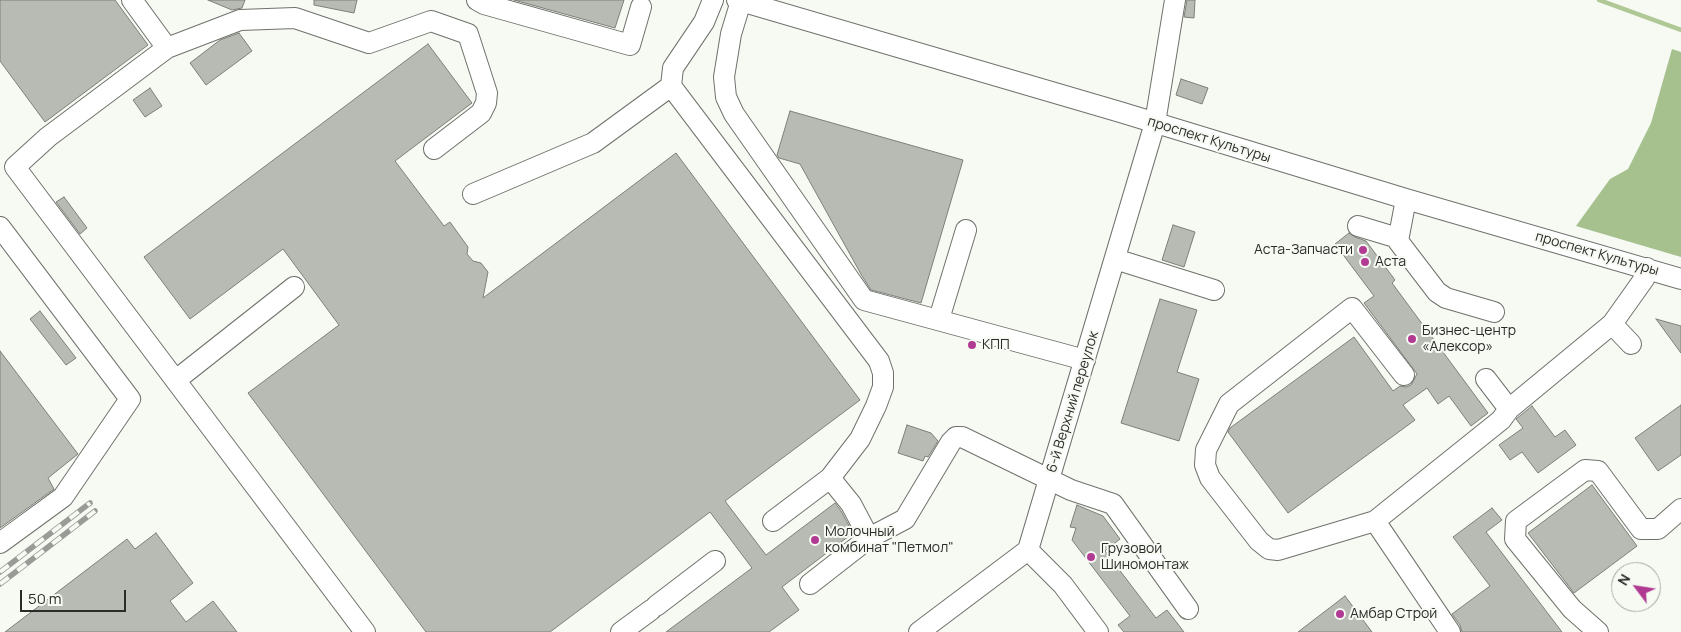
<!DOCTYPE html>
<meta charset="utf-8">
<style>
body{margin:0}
#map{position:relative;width:1681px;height:632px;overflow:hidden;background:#f6faf3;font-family:Manrope,sans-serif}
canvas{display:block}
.north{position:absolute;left:1611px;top:562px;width:50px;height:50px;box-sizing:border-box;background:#f6faf3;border:1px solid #a4a8a2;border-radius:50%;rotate:301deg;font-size:14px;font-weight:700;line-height:20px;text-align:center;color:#2a2c29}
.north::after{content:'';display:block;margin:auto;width:18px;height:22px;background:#b13b92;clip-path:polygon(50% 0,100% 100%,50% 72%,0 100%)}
.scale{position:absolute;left:20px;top:590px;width:106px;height:22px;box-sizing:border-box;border:2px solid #2a2c29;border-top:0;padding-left:6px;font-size:15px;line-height:18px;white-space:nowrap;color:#2a2c29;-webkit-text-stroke:4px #f6faf3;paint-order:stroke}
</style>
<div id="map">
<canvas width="1681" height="632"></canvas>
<div class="north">N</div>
<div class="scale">50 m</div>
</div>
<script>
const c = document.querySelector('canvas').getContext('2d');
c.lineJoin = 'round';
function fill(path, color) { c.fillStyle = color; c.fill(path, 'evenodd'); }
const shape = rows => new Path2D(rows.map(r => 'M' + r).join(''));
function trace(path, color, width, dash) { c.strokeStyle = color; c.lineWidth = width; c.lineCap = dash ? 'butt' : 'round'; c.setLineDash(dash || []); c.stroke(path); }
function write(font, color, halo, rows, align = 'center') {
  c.font = font + ' Manrope,sans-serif'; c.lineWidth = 4; c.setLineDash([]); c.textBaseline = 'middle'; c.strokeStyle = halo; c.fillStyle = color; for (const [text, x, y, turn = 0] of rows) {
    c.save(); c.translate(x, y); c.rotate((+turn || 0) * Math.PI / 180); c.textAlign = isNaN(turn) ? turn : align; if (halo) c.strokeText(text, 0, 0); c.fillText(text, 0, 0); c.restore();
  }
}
const forest = shape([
 [1672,49,1681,52,1681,257,1576,226,1610,179,1628,169,1651,123]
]);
const stream = shape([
 [1599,0,1681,30]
]);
const building = shape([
 [0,0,115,0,148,45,45,122,0,61,0,0],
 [208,0,245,0,242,8,232,10,208,0],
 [314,0,357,0,354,13,314,5,314,0],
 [514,0,624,0,615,28,514,0],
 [1187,0,1195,0,1194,18,1184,17,1187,0],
 [239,33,252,51,206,85,190,63,220,40,239,33],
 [428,44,472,103,395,161,444,226,450,222,468,247,467,254,473,261,481,263,488,272,483,298,676,153,860,400,725,501,766,555,835,503,841,511,853,533,782,587,799,610,769,632,666,632,752,568,710,512,550,632,426,632,248,393,339,325,283,249,190,319,144,257,428,44],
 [1181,79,1208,88,1202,104,1176,95,1181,79],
 [150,88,162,106,145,117,133,100,150,88],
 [790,111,963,160,921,303,871,290,862,276,800,164,779,158,777,155,790,111],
 [64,197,87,228,80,234,56,202,64,197],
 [1173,225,1195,232,1184,267,1162,260,1173,225],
 [1349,233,1355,237,1366,241,1395,280,1392,283,1488,413,1471,426,1449,396,1438,404,1427,388,1403,405,1415,420,1288,513,1228,432,1230,428,1354,337,1393,391,1400,386,1406,387,1411,385,1417,374,1364,303,1374,296,1335,244,1349,233],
 [1160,299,1197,310,1177,372,1199,379,1179,441,1121,423,1160,299],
 [40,311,76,358,66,365,30,319,40,311],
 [1656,319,1681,326,1681,353,1656,319],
 [0,351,78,454,48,478,54,489,0,528,0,351],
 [1681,405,1681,455,1658,471,1635,438,1681,405],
 [1532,406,1555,437,1565,430,1576,445,1538,473,1522,452,1510,460,1499,445,1523,428,1516,419,1532,406],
 [907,425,931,433,938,441,928,457,925,456,923,461,898,453,907,425],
 [1592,485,1637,546,1574,593,1528,533,1592,485],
 [1077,505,1103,516,1120,539,1105,551,1156,618,1167,610,1184,632,1124,632,1118,625,1130,616,1072,540,1076,528,1070,527,1077,505],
 [1492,508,1502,520,1486,532,1562,632,1462,632,1460,625,1452,614,1490,586,1453,537,1492,508],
 [156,533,193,583,170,601,186,622,213,601,237,632,5,632,127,539,135,549,156,533],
 [1345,596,1372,632,1298,632,1345,596]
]);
const minor = shape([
 [132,0,167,48,48,137,15,167,365,632],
 [477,0,484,4,630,45,641,7],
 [737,0,1120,112,1406,199,1681,279],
 [741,1,731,34,724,77,726,97,734,114,864,300,1085,360],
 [167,48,240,20,295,18,369,43,431,21,468,34,487,93,486,103,481,113,434,149],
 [671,86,673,68,704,22,713,0],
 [473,194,593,143,671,86,879,361,883,373,883,387,876,406,860,439,830,478,773,521],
 [1406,199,1398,241,1437,292,1446,298,1494,312],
 [1358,226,1398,238],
 [0,227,130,399,63,497,0,543],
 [1115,259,1214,290],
 [939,319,966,230],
 [1612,324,1631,344],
 [1486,379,1509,409],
 [176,380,294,287],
 [830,478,851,504,869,538],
 [1375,521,1278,550,1269,549,1259,541,1210,478,1205,465,1206,450,1229,404,1352,308,1404,375],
 [1028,550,1063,585,1098,632],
 [810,584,869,538,905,519,951,442,956,437,962,437,1071,490,1113,504,1188,609],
 [656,606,715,561],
 [621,632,651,610],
 [919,632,1028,550,1155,123,1175,0],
 [1450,632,1375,521,1501,420,1509,409,1612,324,1644,279,1647,268],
 [1598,632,1572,609,1515,539,1516,521,1585,470,1598,471,1641,529,1658,529,1681,509]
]);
const rail = shape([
 [0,572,90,503],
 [0,584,95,511]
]);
const markers = [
 [1363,250,5,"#b13b92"],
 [1365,262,5,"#b13b92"],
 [1412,339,5,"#b13b92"],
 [972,345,5,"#b13b92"],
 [815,540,5,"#b13b92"],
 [1091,557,5,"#b13b92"],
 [1340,614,5,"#b13b92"]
];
const streetNames = [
 ["проспект Культуры",1209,140,17],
 ["проспект Культуры",1597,254,16],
 ["6-й Верхний переулок",1073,402,-73]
];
const poiNames = [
 ["Аста-Запчасти",1353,250,"right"],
 ["Аста",1375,262],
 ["Бизнес-центр",1422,331],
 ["«Алексор»",1422,347],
 ["КПП",982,345],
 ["Молочный",825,532],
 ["комбинат \"Петмол\"",825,548],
 ["Грузовой",1101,549],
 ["Шиномонтаж",1101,565],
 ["Амбар Строй",1350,614]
];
fill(forest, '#a6c08e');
trace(stream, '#afc896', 4.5);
fill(building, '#b7bbb4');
trace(building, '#7c8079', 1);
trace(minor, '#6f726c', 22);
trace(minor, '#fff', 20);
trace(rail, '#989b96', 5.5);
trace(rail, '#f6faf3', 4, [11]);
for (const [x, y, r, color] of markers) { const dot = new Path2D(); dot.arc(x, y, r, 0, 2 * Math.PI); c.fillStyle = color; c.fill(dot); trace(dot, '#f6faf3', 2); }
write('14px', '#2a2c29', '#f6faf3', streetNames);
write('14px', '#2a2c29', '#f6faf3', poiNames, 'left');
</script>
